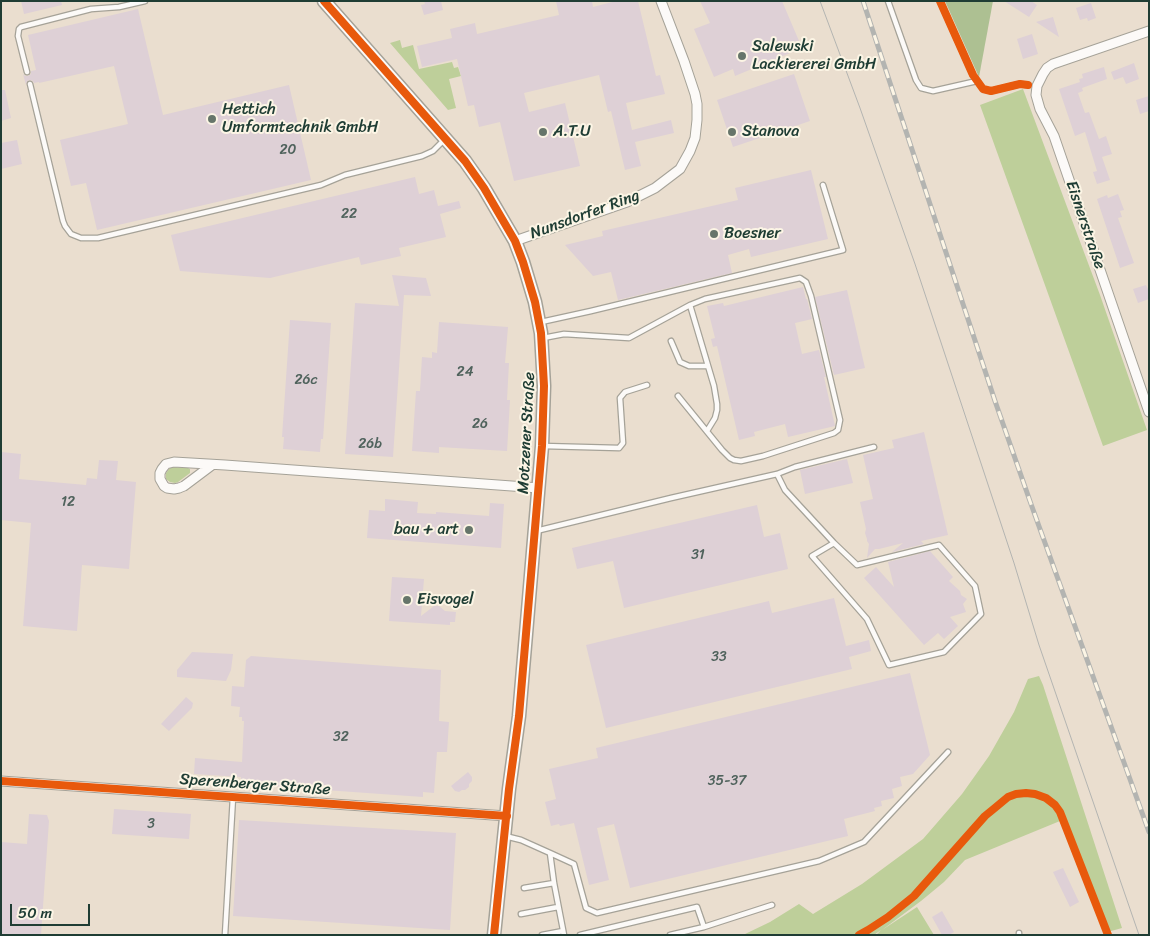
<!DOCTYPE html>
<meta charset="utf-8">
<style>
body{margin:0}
#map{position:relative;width:1150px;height:936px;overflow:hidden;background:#eadecf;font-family:Sriracha,sans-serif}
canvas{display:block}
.frame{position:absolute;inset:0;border:2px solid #1f3d34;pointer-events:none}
.scale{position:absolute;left:10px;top:904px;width:80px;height:22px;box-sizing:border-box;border:2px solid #1f3d34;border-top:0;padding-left:6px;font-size:15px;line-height:18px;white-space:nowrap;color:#1f3d34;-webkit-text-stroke:4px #fcf5e5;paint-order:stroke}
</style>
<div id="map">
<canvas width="1150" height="936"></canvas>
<div class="frame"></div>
<div class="scale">50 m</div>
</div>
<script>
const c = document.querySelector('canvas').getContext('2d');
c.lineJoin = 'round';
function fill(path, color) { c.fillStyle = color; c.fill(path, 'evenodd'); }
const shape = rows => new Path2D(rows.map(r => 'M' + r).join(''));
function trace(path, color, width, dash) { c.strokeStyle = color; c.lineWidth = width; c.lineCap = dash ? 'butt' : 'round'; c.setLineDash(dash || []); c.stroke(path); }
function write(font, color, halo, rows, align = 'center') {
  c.font = font + ' Sriracha,sans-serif'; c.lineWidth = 4; c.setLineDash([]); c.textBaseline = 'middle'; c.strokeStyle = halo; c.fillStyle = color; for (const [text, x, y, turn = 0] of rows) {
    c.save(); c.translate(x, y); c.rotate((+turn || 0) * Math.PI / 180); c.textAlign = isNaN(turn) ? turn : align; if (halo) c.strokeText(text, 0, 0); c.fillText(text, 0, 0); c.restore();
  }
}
const green = shape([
 [400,40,402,48,413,45,419,69,452,62,454,68,458,67,461,76,449,79,456,108,448,110,390,43],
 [1023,89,1100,295,1147,430,1103,446,980,105],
 [173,467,188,468,190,469,190,473,178,482,175,483,170,482,166,479,166,473,170,468],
 [1039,676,1043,685,1122,928,1104,933,1060,821,965,860,944,882,921,901,882,930,917,907,934,935,876,935,881,930,874,935,743,935,770,922,799,904,813,914,862,884,923,839,962,794,989,756,1014,712,1028,679]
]);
const forest = shape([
 [945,1,993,1,979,77]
]);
const building = shape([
 [21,1,61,1,62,5,24,14],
 [424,1,441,1,443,10,424,15,421,5,425,4],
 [556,1,592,1,593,7,616,1,638,1,656,76,660,75,665,94,626,103,632,130,671,120,674,133,635,142,641,166,625,170,611,111,608,112,599,75,524,93,529,112,565,103,580,166,514,181,500,122,479,127,474,105,468,106,457,59,422,67,417,46,452,38,450,29,475,23,477,34,559,15],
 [700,1,782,1,802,48,735,76,733,69,714,77,694,29,710,23],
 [1004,1,1031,1,1037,5,1029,17],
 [1091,3,1096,18,1088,21,1087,18,1080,20,1076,8],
 [138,9,163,115,289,85,311,180,97,230,86,183,71,186,60,140,128,124,114,66,39,83,39,82,34,83,33,81,30,80,27,81,26,85,23,74,25,76,28,76,31,74,31,71,36,70,28,35],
 [1053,17,1059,37,1036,22],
 [1032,34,1038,54,1023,59,1017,39],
 [1134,63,1139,79,1126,84,1123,77,1114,80,1111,72],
 [1104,67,1107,79,1082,88,1083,91,1078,93,1085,113,1089,112,1099,139,1106,136,1112,154,1102,157,1110,180,1097,184,1093,172,1097,171,1085,132,1075,136,1059,89,1080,82,1079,79,1083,78,1082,74],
 [794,74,810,121,733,147,717,100],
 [1,90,5,90,11,118,1,121],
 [1149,96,1149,111,1140,114,1136,100],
 [17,140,22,164,1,169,1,143],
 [811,170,828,239,751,257,749,249,728,255,732,273,618,300,611,272,593,276,565,245,603,236,602,231,738,200,735,188],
 [415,177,419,194,434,190,438,206,459,201,461,208,440,214,446,237,399,248,401,256,361,265,359,257,270,278,180,271,171,235],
 [1118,194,1124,210,1120,211,1122,217,1118,218,1134,263,1120,268,1097,199,1107,195,1108,198],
 [392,275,426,278,431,296,404,295,393,457,345,454,355,303,399,306],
 [1146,285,1149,291,1149,299,1138,303,1133,289],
 [803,287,806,299,807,299,812,319,795,323,802,354,819,350,826,377,824,377,835,426,788,437,785,424,754,432,755,436,739,440,717,346,713,347,711,339,715,338,707,306,723,303,724,306],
 [847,290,865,368,834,375,815,297],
 [290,320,331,323,323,439,321,439,320,452,283,449,284,437,282,437],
 [439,322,508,327,505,363,509,363,507,400,510,400,507,451,439,447,439,453,412,451,416,391,420,391,422,357,432,358,432,352,437,353],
 [924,432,948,535,921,541,924,544,892,552,903,543,879,549,875,549,867,558,869,544,867,541,867,539,865,533,866,529,860,502,873,499,863,455,894,448,892,440],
 [1,452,21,454,19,479,86,485,87,478,97,479,99,460,118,461,116,480,136,482,129,569,82,565,77,631,23,626,31,523,1,520],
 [847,459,853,483,805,494,800,470],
 [385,499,418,502,417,513,436,514,436,512,489,516,490,503,504,504,501,548,367,538,369,510,385,511],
 [757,505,764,537,780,533,788,569,624,608,613,561,577,569,572,548],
 [930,551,953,577,949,581,960,591,961,595,967,599,963,604,966,612,950,617,958,626,944,639,938,633,924,645,864,578,876,567,894,587,888,562],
 [392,577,424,579,421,616,434,606,439,606,445,611,456,612,455,622,450,622,450,625,389,621],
 [834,598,846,646,869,640,871,651,849,657,852,669,606,728,586,645,769,601,772,613],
 [192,652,233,654,231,670,226,681,177,677,177,670],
 [251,656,441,670,439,721,449,722,447,752,437,752,434,793,423,792,423,797,241,784,241,777,194,774,195,758,242,762,244,721,242,721,242,717,239,717,240,707,231,706,232,686,244,687,246,660],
 [910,673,930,755,913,774,900,777,902,786,892,789,894,798,881,801,882,806,874,808,875,811,844,819,848,836,630,888,614,824,597,828,609,880,589,885,574,823,560,826,559,824,551,826,545,802,556,799,549,769,598,758,596,748],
 [186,697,193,703,192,708,169,731,161,724],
 [468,772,472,777,472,781,469,784,469,787,465,790,462,790,459,792,455,791,451,786],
 [114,809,191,814,189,839,112,834],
 [29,814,47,815,49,821,41,935,1,935,1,842,27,844],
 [239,820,456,833,450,930,233,916],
 [1063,868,1079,902,1070,907,1053,872],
 [942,911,954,932,949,935,942,935,932,917]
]);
const lane = shape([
 [888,1,916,80,921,88,933,91,977,81],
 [940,1,973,75,983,89,991,91,1020,84,1028,85],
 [27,72,18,36,19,29,21,27,91,9,119,7,145,1],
 [30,84,63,221,65,226,71,234,81,238,98,238,321,185,345,175,422,156,433,151,444,140],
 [690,305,714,386,717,404,717,410,715,418,707,431],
 [541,322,591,311,843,250,823,185],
 [543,338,564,334,629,338,690,305,705,299,800,278,806,282,811,296,840,420,838,430,834,433,763,456,741,461,734,460,730,458,722,450,678,396],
 [671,341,680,362,689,366,708,366],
 [543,446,619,448,623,443,620,398,625,392,647,385],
 [777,474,785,490,834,543,857,565,939,545,975,586,981,614,944,652,889,665,867,619,812,556,834,543],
 [536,531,671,498,777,474,795,467,874,447],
 [505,836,521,840,550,853,554,883,564,935],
 [550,853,574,864,586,908,597,913,819,861,864,842,948,752],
 [524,888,554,883],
 [521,914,558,907],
 [1019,933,1019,935],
 [225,935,233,797],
 [542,935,563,931],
 [580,935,697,907,704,927],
 [670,935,704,927,772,905]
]);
const street = shape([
 [1149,31,1053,64,1047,68,1043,74,1037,86,1036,95,1040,109,1054,136,1149,412],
 [515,241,627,202,655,188,680,169,690,151,695,138,697,120,697,104,695,94,684,61,661,1],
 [212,465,184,486,179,488,174,489,167,488,164,486,160,479,160,473,162,469,166,464,174,462,225,465,539,488],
 [1,781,507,816]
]);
const secondary = shape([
 [324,1,465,161,484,188,515,241,523,262,535,302,541,333,544,386,542,446,519,716,509,789,494,935]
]);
const tram = shape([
 [820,1,860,108,915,264,1014,563,1039,645,1139,935]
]);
const rail = shape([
 [863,1,995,401,1031,504,1149,832]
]);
const cycleway = shape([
 [324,1,465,161,484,188,515,241,523,262,535,302,541,333,544,386,542,446,519,716,509,789,494,935],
 [940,1,973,75,983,89,991,91,1020,84,1028,85],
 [1,781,507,816],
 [859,935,868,930,888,917,914,896,985,816,996,807,1008,797,1016,794,1026,793,1035,794,1046,798,1055,805,1060,812,1108,935]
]);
const markers = [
 [742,56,5,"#66756a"],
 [212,119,5,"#66756a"],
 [543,132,5,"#66756a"],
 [732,132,5,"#66756a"],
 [714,234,5,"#66756a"],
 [469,530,5,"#66756a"],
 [407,600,5,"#66756a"]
];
const numberNames = [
 ["20",288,150],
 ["22",349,214],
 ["24",465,372],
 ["26c",306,380],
 ["26",480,424],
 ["26b",370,444],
 ["12",68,502],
 ["31",698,555],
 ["33",719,657],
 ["32",341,737],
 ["35-37",727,781],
 ["3",151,824]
];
const poiNames = [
 ["Salewski",752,47],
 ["Lackiererei GmbH",752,65],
 ["Hettich",222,110],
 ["Umformtechnik GmbH",222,128],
 ["A.T.U",553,132],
 ["Stanova",742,132],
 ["Boesner",724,234],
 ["bau + art",459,530,"right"],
 ["Eisvogel",417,600]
];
const streetNames = [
 ["Nunsdorfer Ring",585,215,-20],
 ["Eisnerstraße",1085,225,71],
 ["Motzener Straße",527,433,-87],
 ["Sperenberger Straße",255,785,4]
];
fill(green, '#becf9a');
fill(forest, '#adc092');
fill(building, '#ded0d6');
trace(lane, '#a5a298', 7);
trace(street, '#a5a298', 11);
trace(secondary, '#a5a298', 15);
trace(lane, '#fcfaf8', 4.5);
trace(street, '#fcfaf8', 9);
trace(secondary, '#fcfaf8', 12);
trace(tram, '#b3b4b1', 1);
trace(rail, '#b3b4b1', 5);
trace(rail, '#fcf5e5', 3, [9]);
trace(cycleway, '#e8590c', 8);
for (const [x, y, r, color] of markers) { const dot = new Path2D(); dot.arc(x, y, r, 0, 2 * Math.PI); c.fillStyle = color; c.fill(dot); trace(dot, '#fcf5e5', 2); }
write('14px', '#4f625c', null, numberNames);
write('16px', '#1f3d34', '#fcf5e5', poiNames, 'left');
write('16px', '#1f3d34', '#fcf5e5', streetNames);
</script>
